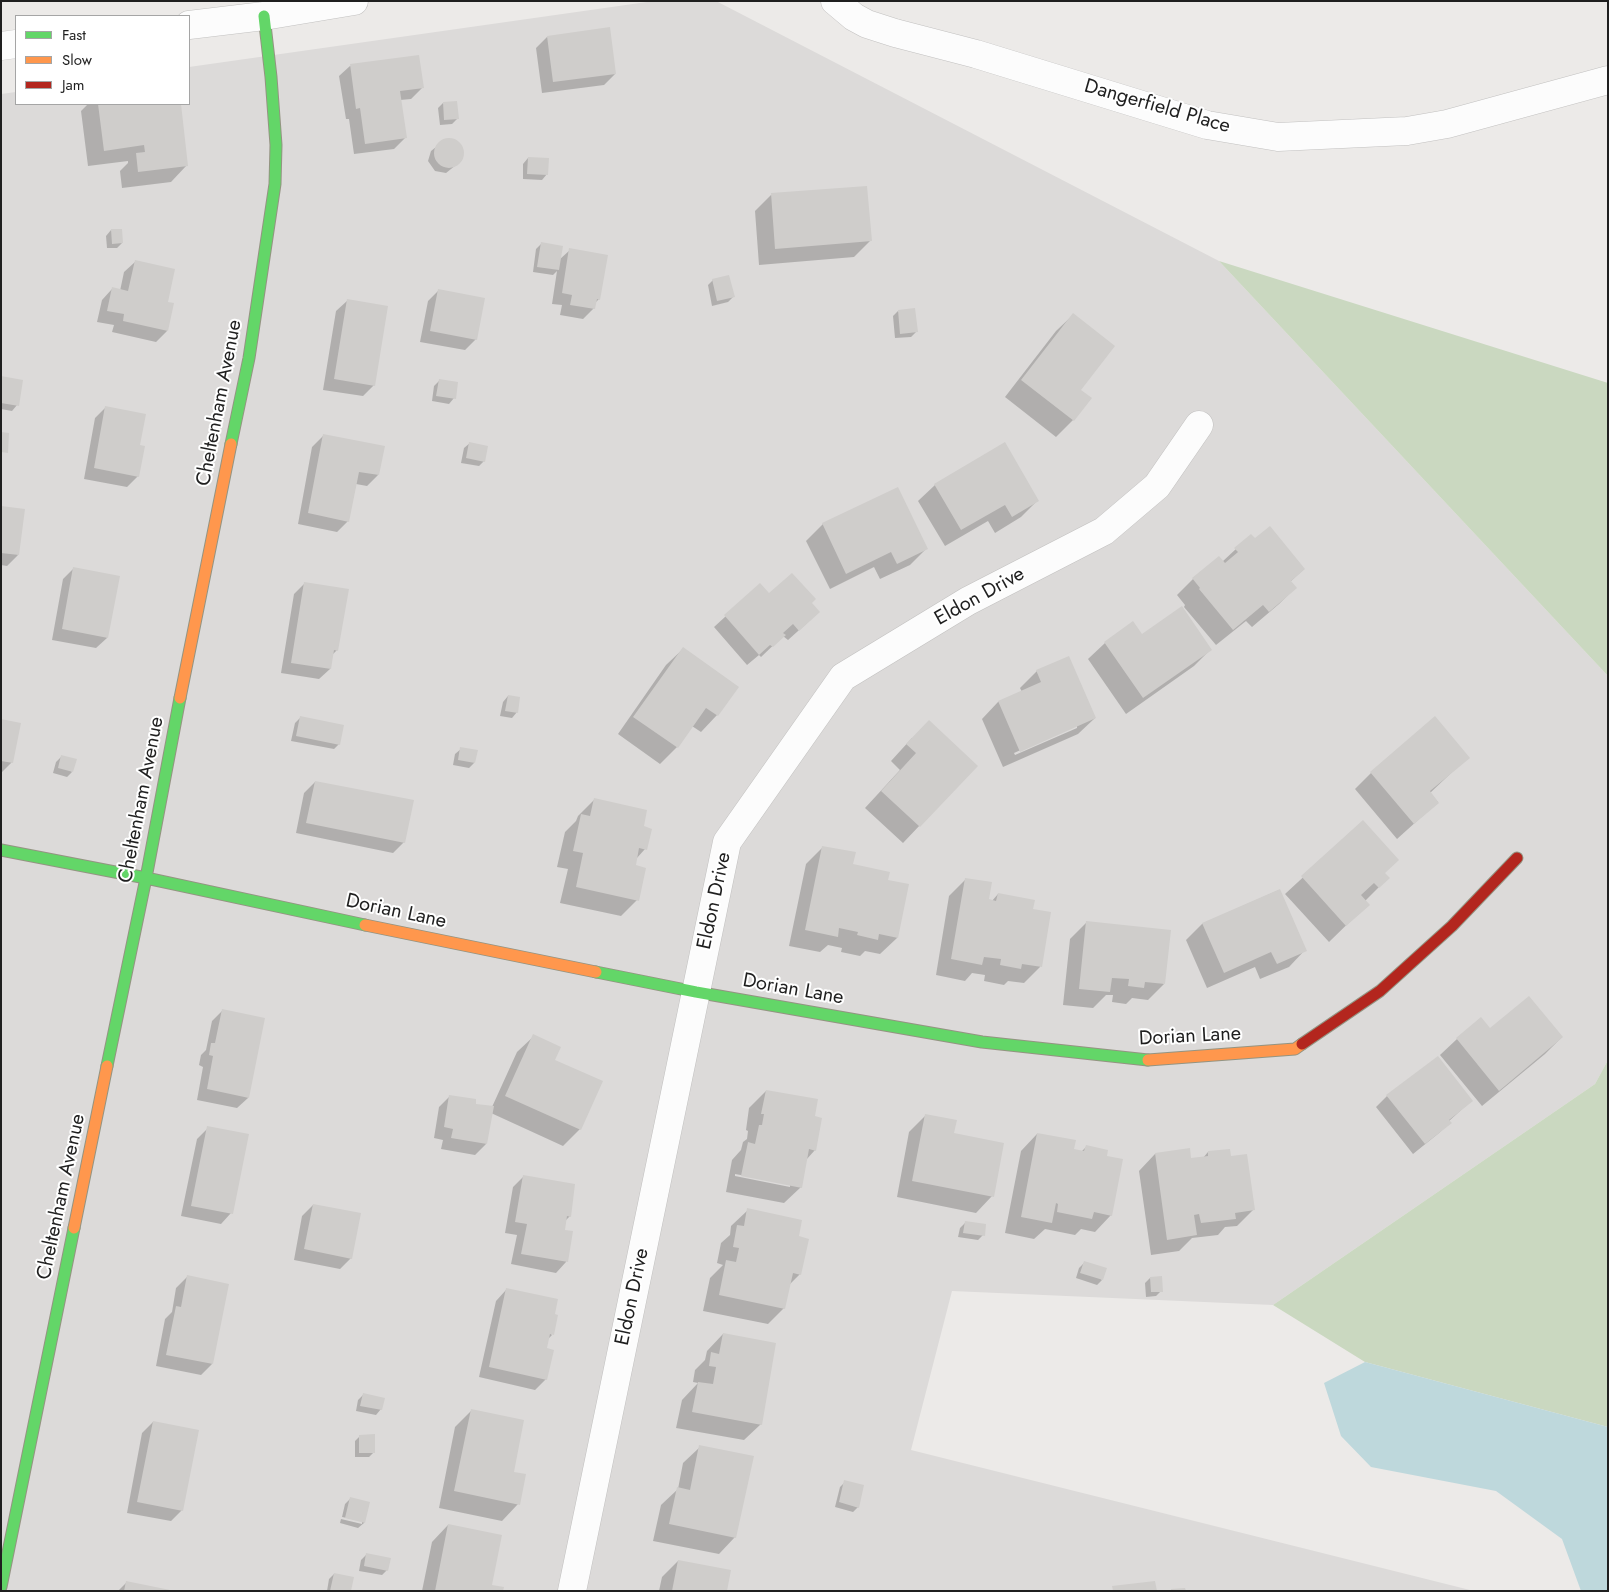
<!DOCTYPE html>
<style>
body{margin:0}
#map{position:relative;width:1609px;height:1592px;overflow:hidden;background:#eceae8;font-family:Jost,sans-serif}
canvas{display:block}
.frame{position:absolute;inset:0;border:2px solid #1f1f1f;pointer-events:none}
.legend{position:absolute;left:15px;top:15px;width:175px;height:90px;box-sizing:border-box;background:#fff;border:1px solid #a5a5a5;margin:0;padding:6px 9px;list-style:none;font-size:15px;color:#1f1f1f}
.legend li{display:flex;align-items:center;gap:10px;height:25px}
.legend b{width:25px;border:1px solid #a5a5a5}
</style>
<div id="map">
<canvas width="1609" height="1592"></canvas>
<div class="frame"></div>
<ul class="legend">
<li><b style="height:6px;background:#63d668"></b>Fast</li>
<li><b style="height:6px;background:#ff974d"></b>Slow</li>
<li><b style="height:6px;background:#b3261e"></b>Jam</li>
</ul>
</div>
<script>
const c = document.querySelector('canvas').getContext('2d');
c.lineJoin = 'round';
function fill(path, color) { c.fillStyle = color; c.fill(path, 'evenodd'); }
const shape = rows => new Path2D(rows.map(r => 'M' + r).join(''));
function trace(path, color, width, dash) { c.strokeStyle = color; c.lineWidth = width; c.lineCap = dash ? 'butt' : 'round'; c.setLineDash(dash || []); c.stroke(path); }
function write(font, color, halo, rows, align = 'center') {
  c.font = font + ' Jost,sans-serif'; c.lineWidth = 4; c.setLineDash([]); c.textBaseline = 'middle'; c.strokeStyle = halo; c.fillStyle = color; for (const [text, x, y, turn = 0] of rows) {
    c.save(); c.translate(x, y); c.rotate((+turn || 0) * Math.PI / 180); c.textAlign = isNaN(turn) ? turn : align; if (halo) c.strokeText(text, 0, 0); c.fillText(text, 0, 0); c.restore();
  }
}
const residential = shape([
 [654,1,716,1,1219,261,1608,676,1608,1060,1595,1084,1273,1305,952,1291,911,1450,1474,1591,1,1591,1,94,16,92,16,104,189,104,189,67]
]);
const forest = shape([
 [1219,261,1608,383,1608,676],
 [1608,1060,1608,1427,1365,1362,1273,1305,1595,1084]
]);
const water = shape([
 [1365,1362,1608,1427,1608,1591,1581,1591,1562,1539,1496,1491,1371,1467,1341,1436,1324,1383]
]);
const shadow = shape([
 [547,37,615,74,604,85,542,93,536,48],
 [350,66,422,88,411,99,400,100,405,138,394,149,354,154,349,119,346,119,339,76],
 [443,103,457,119,452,124,440,125,438,108],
 [88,104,180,104,187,165,171,182,122,188,120,171,128,163,128,161,88,166,81,111],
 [446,139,457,141,463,150,461,161,446,173,435,171,428,161,431,151],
 [528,158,547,174,542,180,523,179,523,164],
 [771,195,870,241,854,257,759,265,755,211],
 [111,230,122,243,117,248,107,248,106,236],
 [541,244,559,260,570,250,599,299,595,303,594,308,583,319,560,315,562,305,552,304,557,271,553,275,533,272,536,249],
 [135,262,167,303,167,331,156,342,112,332,114,325,97,322,102,300,112,289,120,291,124,272],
 [713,280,733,297,728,302,712,306,708,285],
 [439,290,476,339,465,350,420,342,428,301],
 [347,301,374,385,363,396,323,390,336,311],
 [898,311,916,332,911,337,895,338,893,316],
 [1073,315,1080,390,1090,398,1073,420,1056,437,1005,397,1056,331],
 [1,378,17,405,12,411,1,409],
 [439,381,454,398,449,404,432,401,434,386],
 [106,407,139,446,138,476,127,487,84,479,95,418],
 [323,436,384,447,378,475,367,486,356,484,348,521,337,532,298,524,312,447],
 [470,443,484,461,479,466,461,463,464,448],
 [935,485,1037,501,1021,517,995,533,988,521,945,546,918,501],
 [1,507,18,555,7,566,1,565],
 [823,524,927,548,910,565,880,579,874,567,830,589,806,541],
 [1251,535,1255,540,1304,569,1290,582,1295,588,1279,604,1252,627,1246,621,1216,645,1184,607,1185,605,1177,595,1193,579,1222,562],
 [74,568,107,638,96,648,52,640,63,579],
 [305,583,337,650,332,655,330,669,319,679,281,673,294,594],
 [760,585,769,594,810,603,807,623,788,640,783,636,761,657,759,655,747,665,714,627],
 [1141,636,1211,649,1194,666,1126,714,1088,659,1105,643],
 [683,649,737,687,717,715,701,732,692,726,677,747,660,764,618,734,666,665],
 [1037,671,1095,718,1078,734,1003,767,982,719,998,702,1022,692,1020,688],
 [1077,725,1077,728,1015,755,1014,753],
 [508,696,517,712,512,718,500,716,503,702],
 [300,718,339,744,334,749,291,741,295,723],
 [1,720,12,762,1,773],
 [912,738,976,766,903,843,865,808,900,770,891,761],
 [461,749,476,751,474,763,469,768,453,765,455,754],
 [61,757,72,772,67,777,53,773,56,762],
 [1468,757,1430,793,1438,802,1397,839,1355,789,1371,773],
 [315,782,404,842,393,853,296,833,304,793],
 [594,800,642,827,645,849,636,859,634,866,637,900,621,916,560,903,568,869,557,867,565,832,576,821,578,816],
 [1363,822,1384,873,1388,878,1365,901,1368,904,1329,942,1285,894],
 [823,847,852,865,887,881,897,938,880,954,865,951,860,956,841,952,842,948,828,945,820,952,789,946,806,864],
 [966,879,987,900,992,901,998,894,1032,910,1049,913,1040,967,1024,983,1008,981,1004,985,984,981,985,975,972,973,965,981,936,975,949,896],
 [1279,890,1305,950,1289,967,1260,979,1255,967,1207,988,1186,940,1202,924],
 [1087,922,1164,984,1148,1000,1132,998,1126,1004,1112,1002,1113,995,1106,995,1093,1008,1063,1005,1070,939],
 [222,1011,248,1098,237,1108,197,1100,203,1067,199,1065,201,1055,206,1050,212,1021],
 [1490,1030,1562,1037,1545,1054,1482,1106,1440,1055,1457,1039],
 [534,1036,554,1060,580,1129,563,1146,491,1113,486,1144,475,1155,441,1149,443,1140,434,1138,439,1107,450,1096,475,1105,492,1107,517,1052],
 [766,1091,813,1117,815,1150,806,1160,801,1187,784,1203,726,1192,732,1160,741,1150,743,1142,747,1139,748,1131,746,1130,749,1108],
 [735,1174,790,1184,790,1187,735,1176],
 [1387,1096,1471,1101,1449,1121,1450,1122,1439,1133,1413,1154,1376,1107],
 [926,1115,992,1196,976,1213,897,1197,909,1132],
 [208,1128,231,1213,221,1224,181,1216,197,1139],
 [1037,1134,1073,1150,1081,1152,1086,1147,1105,1157,1111,1215,1095,1232,1081,1229,1075,1235,1045,1229,1034,1239,1005,1233,1021,1151],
 [1208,1152,1230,1158,1254,1209,1237,1226,1225,1227,1218,1235,1192,1238,1179,1251,1151,1255,1139,1171,1155,1154,1190,1159,1203,1158],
 [524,1176,570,1216,565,1221,564,1231,572,1232,566,1262,556,1273,511,1264,517,1235,505,1233,513,1187],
 [313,1205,351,1258,340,1269,294,1260,302,1216],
 [748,1210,798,1237,800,1274,789,1285,784,1308,768,1324,703,1311,710,1278,723,1265,717,1263,721,1243,730,1235,731,1226],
 [965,1223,983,1235,978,1240,958,1237,960,1228],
 [1084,1263,1102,1280,1097,1285,1076,1278,1079,1268],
 [187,1277,212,1364,201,1375,156,1366,165,1319,172,1312,176,1288],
 [1150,1278,1161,1291,1156,1296,1146,1297,1145,1283],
 [506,1290,552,1335,547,1340,545,1349,546,1379,535,1390,479,1377,496,1301],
 [723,1334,761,1424,744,1440,676,1428,682,1400,698,1383,693,1382,695,1370,705,1360,707,1351],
 [363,1395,381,1409,376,1415,356,1411,358,1400],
 [471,1411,512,1473,518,1504,502,1521,439,1508,455,1427],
 [153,1422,182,1510,171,1521,127,1513,142,1433],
 [360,1436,374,1452,369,1457,355,1457,355,1441],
 [700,1447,735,1537,719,1554,653,1541,661,1505,678,1489,683,1463],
 [845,1482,858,1507,853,1512,835,1507,840,1487],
 [350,1499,368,1503,364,1523,358,1528,340,1523,341,1519,362,1524,362,1521,342,1517,345,1504],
 [448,1525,491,1586,502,1591,422,1591,432,1542],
 [366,1555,387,1570,382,1575,359,1571,361,1560],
 [678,1561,726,1591,659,1591,662,1577],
 [334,1574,350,1591,327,1591,329,1579],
 [126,1583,167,1591,118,1591]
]);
const building = shape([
 [610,27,616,74,553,82,547,36],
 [419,55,424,88,400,91,407,138,365,144,360,108,356,109,350,64],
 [457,101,459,119,444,120,443,102],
 [98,104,181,104,188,166,138,172,136,153,145,152,144,145,104,151],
 '434 153a15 15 0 1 1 30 0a15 15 0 1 1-30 0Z',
 [528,157,549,158,548,175,527,174],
 [867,186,872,241,775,249,771,193],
 [111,229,122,229,123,243,112,244],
 [541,242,563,246,559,270,537,267],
 [569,248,608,255,600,300,597,299,595,309,570,305,572,295,562,293],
 [135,260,175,269,168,302,174,303,168,331,123,321,124,314,107,311,112,287,128,291],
 [729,275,735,297,717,301,712,279],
 [438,289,485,298,477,340,430,331],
 [347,299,388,306,375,386,334,379],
 [915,308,918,332,900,334,898,310],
 [1073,313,1115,346,1081,390,1092,398,1074,421,1021,380],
 [1,376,23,380,19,406,1,403],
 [439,379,458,382,456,399,436,396],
 [105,406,146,414,140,445,145,446,139,477,94,468],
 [1,432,9,433,8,453,1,452],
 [323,434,385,446,379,475,359,472,349,522,308,513],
 [469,442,488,446,485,462,466,458],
 [1005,442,1039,501,1012,517,1005,505,961,530,934,484],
 [898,487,928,549,897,564,891,552,846,574,822,523],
 [1,506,25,509,19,555,1,553],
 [1270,526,1305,569,1291,581,1297,588,1269,612,1263,605,1233,630,1199,589,1200,588,1192,578,1219,556,1225,563,1238,552,1234,548,1251,534,1255,538],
 [73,567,120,576,108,638,62,629],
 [792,573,816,599,812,603,820,612,799,631,793,624,783,633,786,635,773,647,770,645,759,655,724,615,760,583,769,593],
 [304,582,349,589,338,651,334,650,331,669,291,663],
 [1182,606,1212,650,1143,698,1104,642,1133,621,1142,634],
 [683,647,739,687,718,716,706,708,678,748,633,717],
 [1069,656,1096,718,1020,752,998,701,1041,682,1036,670],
 [508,695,520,697,518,713,505,711],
 [300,716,344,725,340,745,296,736],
 [1435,716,1470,758,1430,791,1439,803,1414,824,1370,772],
 [1,719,21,723,13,763,1,761],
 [929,720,978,766,920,827,881,791,916,753,906,744],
 [460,747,478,750,475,763,458,760],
 [61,755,77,759,73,772,58,768],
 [315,781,414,800,405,843,306,823],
 [594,798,647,810,644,826,652,829,647,850,639,848,636,865,646,868,639,901,576,887,583,853,573,851,581,814,590,816],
 [1363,820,1399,860,1385,873,1390,878,1379,888,1374,883,1361,895,1370,905,1346,926,1301,876],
 [822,846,856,852,853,864,890,872,888,880,909,884,898,938,879,934,878,940,857,935,858,932,839,928,838,937,805,930],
 [965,878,992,882,989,899,996,901,998,893,1035,900,1033,909,1051,912,1042,967,1022,964,1021,969,1000,965,1001,959,984,957,982,965,951,959],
 [1280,889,1307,951,1277,964,1271,952,1224,973,1202,923],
 [1086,921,1171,930,1165,984,1145,982,1144,988,1128,986,1129,979,1112,978,1110,992,1079,989],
 [1529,996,1563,1037,1499,1091,1456,1038,1481,1017,1490,1028],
 [222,1009,265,1018,249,1098,207,1089,213,1056,209,1055,211,1043,215,1043],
 [533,1034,561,1047,555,1060,603,1081,581,1130,505,1096],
 [1438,1056,1473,1101,1449,1120,1452,1123,1425,1144,1386,1095],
 [766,1090,818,1099,815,1116,822,1118,816,1151,809,1149,802,1188,741,1176,748,1142,755,1144,759,1125,762,1125,764,1114,761,1114],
 [449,1095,476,1099,476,1104,494,1106,487,1144,451,1138,453,1129,444,1127],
 [925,1114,957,1120,954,1133,1004,1143,994,1197,912,1181],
 [207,1126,249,1134,233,1214,191,1206],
 [1037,1133,1076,1140,1074,1149,1084,1151,1086,1145,1108,1150,1107,1156,1123,1159,1112,1216,1094,1212,1092,1219,1057,1212,1058,1204,1056,1203,1052,1223,1021,1217],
 [1190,1148,1191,1158,1208,1156,1208,1151,1230,1149,1231,1156,1247,1154,1255,1210,1235,1213,1236,1219,1201,1223,1199,1214,1194,1215,1197,1235,1167,1240,1155,1153],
 [523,1175,575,1184,571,1217,567,1216,565,1230,573,1231,568,1262,521,1254,527,1224,515,1222],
 [313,1204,361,1213,352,1259,304,1249],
 [747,1208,802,1220,799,1236,809,1239,801,1275,793,1273,785,1309,719,1295,726,1260,736,1262,739,1248,733,1247,737,1225,744,1226],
 [965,1221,986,1224,985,1236,963,1233],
 [1084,1261,1107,1268,1103,1280,1080,1273],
 [187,1275,229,1284,213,1364,166,1355,176,1306,181,1307],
 [1162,1276,1163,1292,1151,1292,1150,1277],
 [506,1288,558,1299,555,1314,558,1315,554,1335,550,1334,547,1348,554,1350,547,1380,489,1367],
 [723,1333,776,1343,762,1425,692,1412,698,1382,713,1384,716,1367,709,1366,711,1352,719,1354],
 [363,1393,385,1398,382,1410,360,1406],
 [471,1409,524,1420,514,1472,526,1474,520,1505,454,1491],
 [153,1421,199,1430,183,1511,137,1502],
 [375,1434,375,1453,359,1453,359,1435],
 [699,1445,754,1456,736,1538,669,1524,677,1487,690,1490],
 [844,1480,864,1485,859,1508,839,1502],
 [350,1497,370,1502,365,1523,345,1518],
 [448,1524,502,1535,492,1585,504,1587,503,1591,435,1591],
 [366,1553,391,1558,388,1571,364,1566],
 [678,1560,731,1570,727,1591,672,1591],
 [334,1573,354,1577,351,1591,330,1591],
 [126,1581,170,1590,170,1591,124,1591],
 [1155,1581,1157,1591,1113,1591,1112,1586],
 [1185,1588,1186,1591,1171,1591,1171,1589]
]);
const street = shape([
 [835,1,854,17,867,24,895,33,976,54,1207,125,1278,137,1407,131,1447,124,1608,80],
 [189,25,264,16,354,1],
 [1,46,16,44],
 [572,1591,727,842,843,677,968,601,1104,531,1157,486,1199,425]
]);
const fast = shape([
 [231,444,249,358,275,184,276,145,271,77,264,16],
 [1,850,146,878,365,925],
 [596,972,696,992,982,1042,1148,1060],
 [107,1066,146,878,180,698],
 [1,1587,74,1228]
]);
const slow = shape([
 [180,698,231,444],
 [365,925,596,972],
 [1148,1060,1295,1049,1302,1044],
 [74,1228,107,1066]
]);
const jam = shape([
 [1302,1044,1380,991,1452,926,1517,858]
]);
const streetNames = [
 ["Dangerfield Place",1157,107,16],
 ["Cheltenham Avenue",220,403,-79],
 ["Eldon Drive",980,597,-29],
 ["Cheltenham Avenue",142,800,-79],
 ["Eldon Drive",715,901,-78],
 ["Dorian Lane",396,912,12],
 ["Dorian Lane",793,990,10],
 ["Dorian Lane",1190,1037,-3],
 ["Cheltenham Avenue",62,1197,-78],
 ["Eldon Drive",633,1297,-78]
];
fill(residential, '#dcdad9');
fill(forest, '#cad8c0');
fill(water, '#bed8dc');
fill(shadow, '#0003');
fill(building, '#cfcdcb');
trace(street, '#c2c1c0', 29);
trace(fast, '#949482', 13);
trace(slow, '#949482', 13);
trace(jam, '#949482', 13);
trace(street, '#fcfcfc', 28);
trace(fast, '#63d668', 11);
trace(slow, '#ff974d', 11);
trace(jam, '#b3261e', 11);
write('20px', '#1f1f1f', '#fff', streetNames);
</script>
